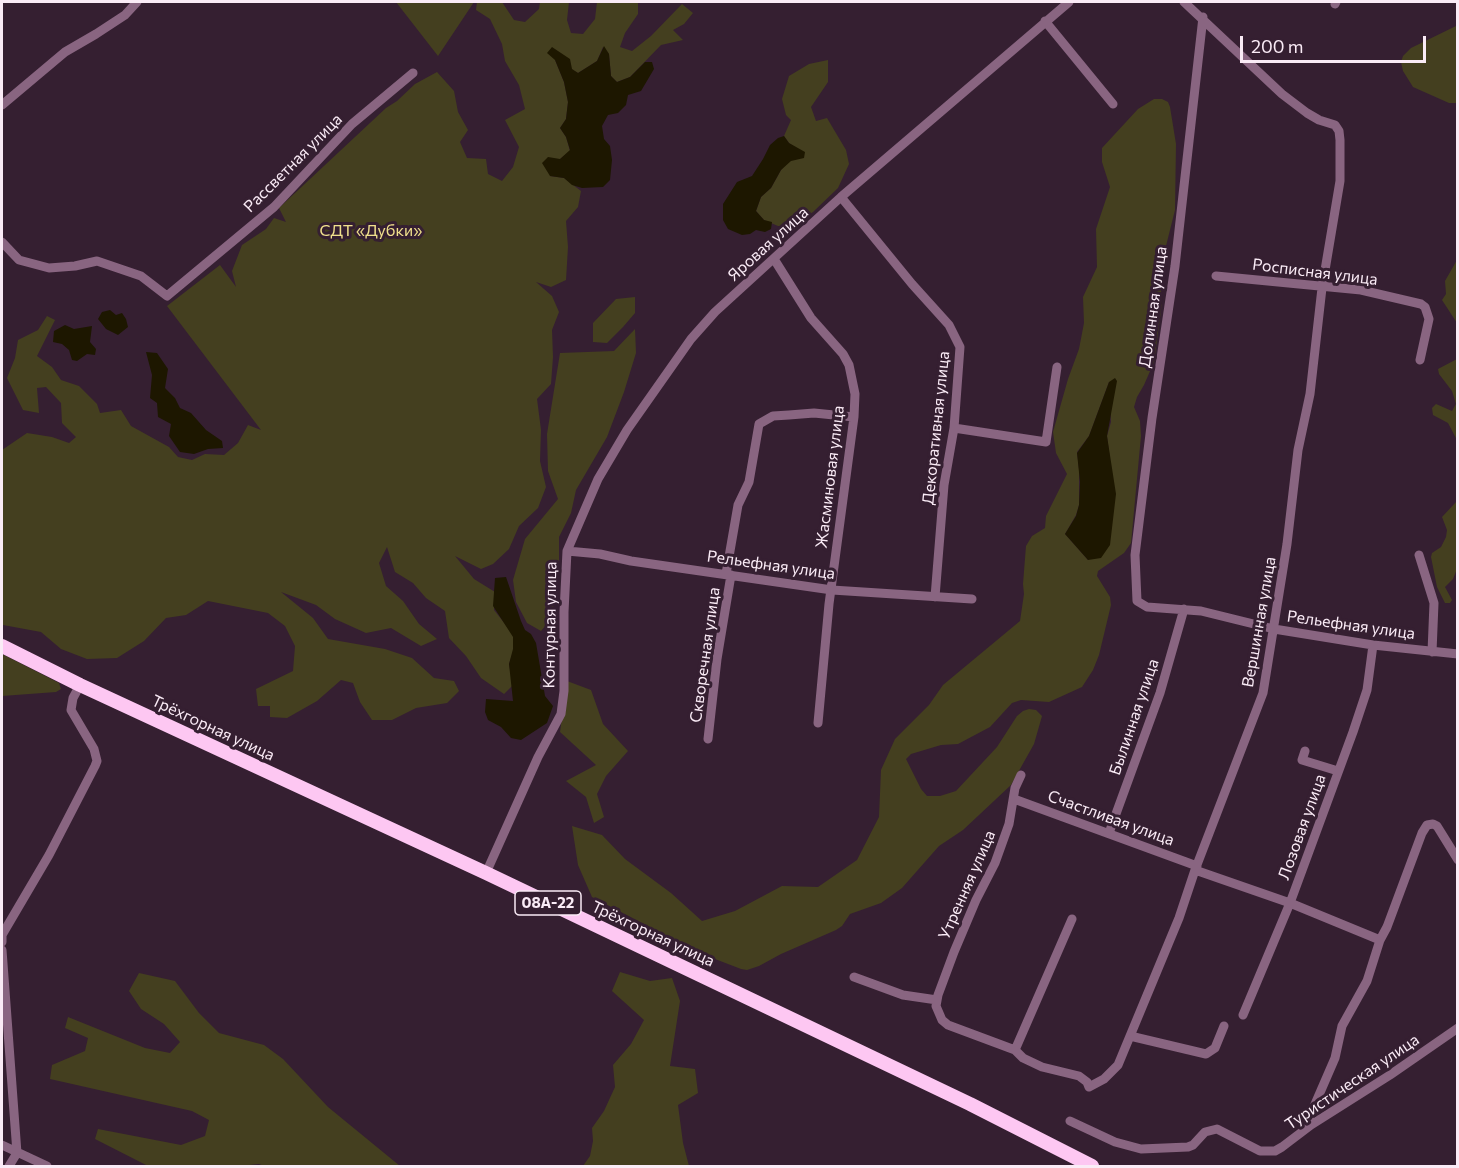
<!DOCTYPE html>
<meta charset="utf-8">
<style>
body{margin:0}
#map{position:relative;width:1459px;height:1168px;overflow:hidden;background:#351f31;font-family:Commissioner,sans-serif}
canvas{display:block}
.frame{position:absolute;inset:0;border:3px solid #faebf6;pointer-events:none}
.scale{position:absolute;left:1240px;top:36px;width:186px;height:27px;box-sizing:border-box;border:3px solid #faebf6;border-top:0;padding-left:8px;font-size:18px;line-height:21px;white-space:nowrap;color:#faebf6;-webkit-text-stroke:4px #351f31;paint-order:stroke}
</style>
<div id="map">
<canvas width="1459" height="1168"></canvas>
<div class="frame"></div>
<div class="scale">200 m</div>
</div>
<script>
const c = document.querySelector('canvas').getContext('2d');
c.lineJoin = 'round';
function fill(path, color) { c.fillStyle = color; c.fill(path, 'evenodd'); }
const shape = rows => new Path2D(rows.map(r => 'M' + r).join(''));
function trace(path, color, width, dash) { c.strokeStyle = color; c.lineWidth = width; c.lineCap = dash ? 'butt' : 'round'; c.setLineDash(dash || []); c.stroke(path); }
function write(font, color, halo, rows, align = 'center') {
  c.font = font + ' Commissioner,sans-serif'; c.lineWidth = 6; c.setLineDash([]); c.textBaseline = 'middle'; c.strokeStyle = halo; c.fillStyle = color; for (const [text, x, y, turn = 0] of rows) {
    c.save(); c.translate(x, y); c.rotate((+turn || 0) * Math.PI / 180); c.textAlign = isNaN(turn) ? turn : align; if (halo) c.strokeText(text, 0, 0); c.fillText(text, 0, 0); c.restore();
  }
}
const green = shape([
 [396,2,474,2,438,56],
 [477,2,502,2,514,20,525,22,539,9,540,2,569,2,567,20,571,33,583,34,595,19,597,2,638,2,638,14,625,33,620,47,632,51,651,36,682,4,693,13,684,24,673,30,683,40,661,45,630,77,617,82,611,76,609,54,603,47,597,61,578,73,555,60,564,82,568,102,566,119,560,128,566,137,570,151,560,159,550,176,564,178,581,191,578,207,566,221,568,247,566,280,551,287,536,282,552,296,559,312,552,330,553,357,551,384,537,399,541,430,540,461,546,487,538,508,519,526,509,549,493,564,481,569,455,556,474,579,495,592,494,610,517,639,509,664,513,685,504,694,481,678,466,656,449,638,445,611,426,598,413,583,395,572,387,547,379,563,386,586,403,601,419,624,437,639,421,646,391,628,366,633,335,619,316,605,281,592,313,618,328,639,385,649,412,658,434,678,454,681,459,691,447,703,416,708,392,720,372,720,360,702,353,683,341,680,317,701,287,718,270,717,270,706,258,706,256,689,293,671,295,646,285,626,268,613,208,601,186,615,166,618,144,641,117,658,87,659,61,649,41,632,3,625,2,623,2,450,27,433,52,437,69,443,76,437,62,423,61,403,46,387,37,388,39,413,23,410,7,378,15,358,18,340,38,330,47,316,55,320,37,356,52,367,61,380,79,386,97,404,100,413,121,410,131,426,169,447,178,457,192,460,205,454,224,455,238,443,248,425,261,430,167,306,220,265,236,287,232,271,242,245,266,229,274,218,286,222,279,208,386,108,397,101,415,84,437,72,454,91,458,112,468,130,460,142,467,158,486,159,488,174,502,181,513,167,519,147,505,120,525,109,519,85,505,61,502,44,490,19,476,10],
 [1456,26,1458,26,1457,103,1449,103,1413,87,1403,71,1401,62,1403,56,1411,48],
 [828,60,828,82,811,107,816,121,827,118,846,150,849,164,838,188,813,212,792,227,778,226,764,220,756,211,761,197,771,188,781,170,798,150,789,143,784,136,791,120,786,115,782,99,789,76,809,64],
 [1154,99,1162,99,1168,102,1170,107,1176,144,1175,210,1164,254,1163,271,1160,281,1162,303,1154,362,1144,385,1137,397,1134,407,1140,421,1141,436,1131,543,1124,553,1098,571,1097,576,1110,597,1111,605,1099,655,1093,670,1082,687,1049,702,1021,700,1012,703,990,727,958,744,941,745,911,754,906,759,921,789,927,796,940,796,956,791,997,747,1017,716,1023,711,1029,709,1036,710,1042,716,1034,744,1011,785,963,830,939,846,902,888,881,903,850,914,842,926,836,930,781,954,759,966,747,970,741,969,702,954,592,897,578,865,572,826,602,835,625,859,671,893,702,921,735,911,782,886,818,887,857,860,879,817,881,770,895,739,929,705,943,685,1020,621,1024,594,1023,584,1026,546,1032,536,1045,528,1046,516,1067,474,1056,453,1053,432,1068,379,1079,349,1084,323,1083,297,1097,267,1096,229,1110,187,1102,162,1102,148,1138,109],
 [1109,382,1111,422,1107,436,1110,460,1088,560,1065,534,1076,515,1079,505,1079,469,1077,452,1089,436],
 [1457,260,1457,323,1442,300,1446,294,1445,281],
 [635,297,635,313,623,327,607,343,593,342,593,323,616,299],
 [635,329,636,353,624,392,607,437,576,490,571,513,559,537,559,579,551,619,541,631,527,623,516,602,513,580,525,539,558,499,548,471,547,434,560,353,614,351],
 [1457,359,1457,440,1448,423,1433,415,1432,408,1436,404,1452,411,1456,404,1452,391,1439,374,1438,369],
 [1457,501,1457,569,1453,579,1445,587,1452,600,1450,603,1445,603,1437,587,1431,557,1432,553,1441,547,1446,537,1447,530,1442,517],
 [2,654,59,683,61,689,56,692,2,696],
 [567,681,591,690,603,724,628,751,606,776,597,794,604,817,594,823,586,797,566,781,596,765,560,732],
 [620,972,650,981,672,978,680,1001,670,1066,695,1069,698,1093,678,1105,683,1143,689,1166,583,1166,590,1156,593,1141,592,1128,604,1111,615,1087,613,1065,631,1044,644,1020,612,991],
 [139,973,175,981,199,1013,219,1033,264,1045,283,1059,328,1107,400,1166,264,1166,259,1164,240,1166,148,1166,95,1139,98,1129,181,1145,205,1136,209,1120,192,1111,50,1079,52,1065,85,1051,88,1038,65,1028,68,1017,145,1048,170,1053,180,1042,164,1024,141,1009,129,991]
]);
const water = shape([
 [604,46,609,54,611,76,617,82,630,77,645,62,652,62,654,69,641,91,628,95,626,105,618,113,608,115,602,126,604,139,610,146,612,160,610,180,603,187,582,188,572,185,564,178,550,176,542,163,548,157,560,159,570,150,566,137,560,128,566,119,568,102,564,82,555,60,547,53,552,47,570,59,572,69,578,73,597,61],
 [784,136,789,143,805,152,804,158,791,161,781,170,771,188,761,197,756,211,764,220,772,222,771,229,765,232,756,230,750,234,742,235,728,229,723,220,723,204,737,182,752,176,763,159,770,145,778,138],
 [110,310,116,315,122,313,126,319,128,327,118,335,106,329,98,319,102,312],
 [65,325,74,329,92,326,90,342,96,349,95,355,87,354,77,361,72,360,69,350,62,344,53,342,54,331],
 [146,352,157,353,168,369,165,388,175,398,180,408,191,413,206,430,222,441,223,448,208,449,194,454,180,452,169,436,171,424,158,417,157,403,150,398,152,375],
 [1115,378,1117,381,1107,436,1116,494,1110,545,1101,558,1088,560,1065,534,1076,516,1079,505,1080,482,1077,453,1089,436,1109,382],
 [506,577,521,621,525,630,531,634,536,643,545,696,553,706,547,723,521,740,511,738,501,727,488,720,485,712,486,699,513,701,509,664,513,649,513,637,493,606,495,578]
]);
const minor = shape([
 [1335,4,1336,2],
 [1203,17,1175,266,1152,418,1135,555,1137,601,1147,607,1201,611,1274,629,1373,645,1458,654],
 [1045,21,1113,104],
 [2,105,65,52,96,34,125,15,137,2],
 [841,197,912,284,949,325,960,347,954,428,944,485,935,597],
 [2,242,19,260,49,268,75,266,97,261,141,276,167,296,274,207,352,124,413,73],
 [774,259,811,318,843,354,849,365,855,394,854,417,829,604,818,723],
 [1216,276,1361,290,1421,304,1425,307,1429,319,1420,360],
 [954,428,1046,442,1057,367],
 [567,551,600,554,631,561,832,590,972,599],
 [1419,555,1434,603,1432,652],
 [726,574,738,505,749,482,759,424,773,416,789,415,814,413,854,417],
 [708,739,717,659,731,575],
 [1305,751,1302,760,1338,771],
 [1021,775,1015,788,1009,824,995,863,976,900,954,952,938,995,936,1006,942,1020,948,1025,1015,1050,1023,1058,1042,1067,1079,1076,1087,1082,1089,1087,1104,1079,1118,1065,1179,918,1195,870,1263,693,1287,544,1298,450,1310,394,1322,288,1340,181,1340,140,1339,131,1335,125,1319,120,1307,113,1282,94,1184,2],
 [1014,799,1197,866],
 [1109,833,1160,693,1184,609],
 [1195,870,1290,903,1380,940],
 [486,873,538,757,561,714,564,691,564,612,567,551,598,479,627,430,691,339,715,312,841,197,1069,2],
 [2,942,2,935,49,855,95,766,97,761,94,749,71,710,73,698,80,685],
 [2,950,17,1153,9,1166],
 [854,977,903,995,937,1000],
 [1243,1015,1290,903,1353,732,1367,690,1373,645],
 [1130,1036,1206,1054,1215,1048,1224,1026],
 [1015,1050,1072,919],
 [1070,1121,1115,1142,1141,1149,1188,1147,1193,1145,1205,1132,1217,1129,1260,1151,1275,1151,1282,1147,1311,1125,1390,1075,1458,1028],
 [1311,1125,1309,1118,1335,1058,1342,1026,1367,981,1380,940,1387,927,1422,833,1427,825,1433,824,1437,826,1458,860],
 [2,1145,47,1166]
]);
const highway = shape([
 [2,646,80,685,486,873,970,1104,1092,1166]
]);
const shields = [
 [548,903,66]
];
const shieldNames = [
 ["08А-22",548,903]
];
const streetNames = [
 ["Рассветная улица",293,163,-45],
 ["Яровая улица",768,244,-42],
 ["Росписная улица",1315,272,7],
 ["Долинная улица",1153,307,-82],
 ["Декоративная улица",936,428,-84],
 ["Жасминовая улица",830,477,-83],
 ["Рельефная улица",771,565,8],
 ["Вершинная улица",1259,622,-80],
 ["Контурная улица",550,625,-89],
 ["Рельефная улица",1351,625,8],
 ["Скворечная улица",705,655,-82],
 ["Былинная улица",1134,717,-71],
 ["Трёхгорная улица",213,728,25],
 ["Счастливая улица",1111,818,20],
 ["Лозовая улица",1302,827,-70],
 ["Утренняя улица",967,885,-66],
 ["Трёхгорная улица",653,934,25],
 ["Туристическая улица",1352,1082,-34]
];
const parkNames = [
 ["СДТ «Дубки»",371,231]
];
fill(green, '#443f1f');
fill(water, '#1d1700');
trace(minor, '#896581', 9);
trace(highway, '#fdc7f2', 14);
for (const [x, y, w] of shields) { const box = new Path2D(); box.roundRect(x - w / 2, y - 12, w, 24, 4.5); c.fillStyle = '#351f31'; c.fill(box); trace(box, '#faebf6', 1.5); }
write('bold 15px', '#faebf6', null, shieldNames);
write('16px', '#faebf6', '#351f31', streetNames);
write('16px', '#f0e08c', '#351f31', parkNames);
</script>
